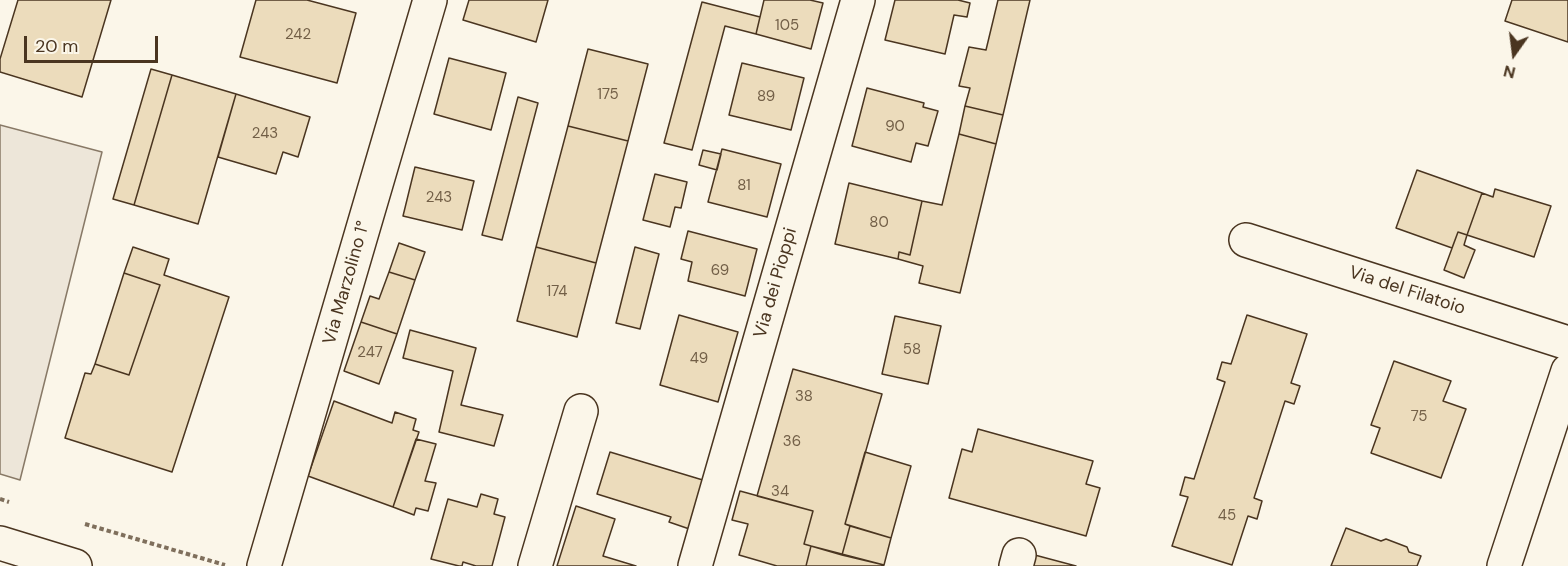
<!DOCTYPE html>
<meta charset="utf-8">
<style>
body{margin:0}
#map{position:relative;width:1568px;height:566px;overflow:hidden;background:#fbf6e9;font-family:"DM Sans",sans-serif}
canvas{display:block}
.north{position:absolute;left:1484px;top:24px;width:60px;height:60px;-webkit-text-stroke:4px #fbf6e9;paint-order:stroke;rotate:194deg;font-size:16px;font-weight:700;line-height:24px;text-align:center;color:#4a3520}
.north::after{content:'';display:block;margin:auto;width:21px;height:27px;background:#4a3520;clip-path:polygon(50% 0,100% 100%,50% 72%,0 100%)}
.scale{position:absolute;left:24px;top:36px;width:134px;height:27px;box-sizing:border-box;border:3px solid #4a3520;border-top:0;padding-left:8px;font-size:18px;line-height:21px;white-space:nowrap;color:#4a3520;-webkit-text-stroke:4px #fbf6e9;paint-order:stroke}
</style>
<div id="map">
<canvas width="1568" height="566"></canvas>
<div class="north">N</div>
<div class="scale">20 m</div>
</div>
<script>
const c = document.querySelector('canvas').getContext('2d');
c.lineJoin = 'round';
function fill(path, color) { c.fillStyle = color; c.fill(path, 'evenodd'); }
const shape = rows => new Path2D(rows.map(r => 'M' + r).join(''));
function trace(path, color, width, dash) { c.strokeStyle = color; c.lineWidth = width; c.lineCap = dash ? 'butt' : 'round'; c.setLineDash(dash || []); c.stroke(path); }
function write(font, color, halo, rows, align = 'center') {
  c.font = font + ' "DM Sans",sans-serif'; c.lineWidth = 4.5; c.setLineDash([]); c.textBaseline = 'middle'; c.strokeStyle = halo; c.fillStyle = color; for (const [text, x, y, turn = 0] of rows) {
    c.save(); c.translate(x, y); c.rotate((+turn || 0) * Math.PI / 180); c.textAlign = isNaN(turn) ? turn : align; if (halo) c.strokeText(text, 0, 0); c.fillText(text, 0, 0); c.restore();
  }
}
const green = shape([
 [0,125,102,152,20,480,0,474,0,125]
]);
const building = shape([
 [18,0,111,0,82,97,0,72,0,59,18,0],
 [256,0,307,0,356,13,337,83,240,57,256,0],
 [469,0,548,0,536,42,463,20,469,0],
 [764,0,810,0,823,3,811,49,756,34,764,0],
 [895,0,958,0,970,3,967,17,954,15,945,54,885,40,895,0],
 [998,0,1030,0,1003,115,965,106,970,88,959,86,969,47,986,50,998,0],
 [1512,0,1568,0,1568,42,1505,21,1512,0],
 [702,2,760,17,756,34,725,26,692,150,664,143,702,2],
 [588,49,648,64,628,141,568,126,588,49],
 [449,58,506,73,491,130,434,114,449,58],
 [742,63,804,78,791,130,729,115,742,63],
 [151,69,172,75,134,205,113,199,151,69],
 [172,75,236,94,198,224,134,205,172,75],
 [867,88,924,103,923,107,938,111,928,146,916,143,911,162,852,146,867,88],
 [236,94,310,117,298,157,283,152,276,174,218,157,236,94],
 [518,97,538,103,502,240,482,235,518,97],
 [965,106,1003,115,996,144,959,134,965,106],
 [568,126,628,141,596,263,536,247,568,126],
 [959,134,996,144,960,293,919,283,923,266,898,259,899,252,910,255,922,201,942,205,959,134],
 [722,149,781,164,767,217,708,202,722,149],
 [703,150,721,154,717,170,699,165,703,150],
 [415,167,474,181,462,230,403,216,415,167],
 [1417,170,1482,193,1467,235,1458,232,1452,248,1396,228,1417,170],
 [655,174,687,182,681,208,675,207,670,227,643,220,655,174],
 [849,183,922,201,910,255,899,252,898,259,835,244,849,183],
 [1495,189,1551,206,1534,257,1467,235,1482,193,1493,197,1495,189],
 [688,231,757,249,745,296,688,281,692,262,681,259,688,231],
 [1458,232,1467,235,1464,245,1475,250,1464,278,1444,270,1458,232],
 [399,243,425,252,415,280,389,272,399,243],
 [133,247,169,259,164,275,229,297,172,472,65,438,85,373,91,374,95,364,129,375,160,285,124,273,133,247],
 [536,247,596,263,577,337,517,321,536,247],
 [635,247,659,254,640,329,616,323,635,247],
 [389,272,415,280,397,334,361,322,370,296,379,299,389,272],
 [124,273,160,285,129,375,95,364,124,273],
 [679,315,738,332,718,402,660,385,679,315],
 [1247,315,1307,334,1291,383,1300,386,1294,404,1285,401,1254,498,1262,501,1257,519,1248,516,1232,565,1172,546,1188,497,1180,495,1185,477,1194,479,1225,382,1217,379,1222,362,1231,364,1247,315],
 [895,316,941,326,928,384,882,374,895,316],
 [361,322,397,334,379,384,344,371,361,322],
 [410,330,476,348,461,405,503,415,494,446,439,432,453,371,403,358,410,330],
 [1394,361,1451,381,1443,401,1466,409,1441,478,1371,453,1380,428,1371,425,1394,361],
 [793,369,882,394,845,524,850,526,842,555,804,544,813,511,757,496,793,369],
 [334,401,392,423,395,412,416,419,413,430,419,432,393,507,308,476,334,401],
 [978,429,1093,461,1086,484,1100,488,1086,536,949,498,962,449,972,452,978,429],
 [416,439,436,444,425,481,436,483,428,511,416,508,414,515,393,507,416,439],
 [610,452,716,484,701,533,669,522,671,517,597,494,610,452],
 [865,452,911,466,891,538,845,524,865,452],
 [740,491,813,511,804,544,811,546,806,566,777,566,739,555,748,524,732,520,740,491],
 [481,494,498,499,494,514,505,517,492,566,476,566,463,562,462,566,459,566,431,559,448,499,477,507,481,494],
 [576,506,615,519,603,556,636,566,557,566,576,506],
 [850,526,891,538,884,565,842,555,850,526],
 [1346,528,1381,541,1386,539,1407,547,1409,552,1421,556,1417,566,1331,566,1346,528],
 [811,546,884,565,883,566,806,566,811,546],
 [1031,554,1076,566,1028,566,1031,554]
]);
const path = shape([
 [0,499,9,502],
 [85,524,225,565]
]);
const minor = shape([
 [1246,240,1568,343],
 [264,566,430,0],
 [535,566,581,411],
 [695,566,858,0],
 [1016,566,1019,555],
 [1504,566,1568,371]
]);
const major = shape([
 [0,543,75,566]
]);
const numberNames = [
 ["105",787,26],
 ["242",298,35],
 ["175",608,95],
 ["89",766,97],
 ["90",895,127],
 ["243",265,134],
 ["81",744,186],
 ["243",439,198],
 ["80",879,223],
 ["69",720,271],
 ["174",557,292],
 ["58",912,350],
 ["247",370,353],
 ["49",699,359],
 ["38",804,397],
 ["75",1419,417],
 ["36",792,442],
 ["34",780,492],
 ["45",1227,516]
];
const streetNames = [
 ["Via Marzolino 1°",347,283,-74],
 ["Via dei Pioppi",776,283,-74],
 ["Via del Filatoio",1407,291,18]
];
fill(green, '#ede6d9');
trace(green, '#887966', 1.5);
fill(building, '#ecdcbc');
trace(building, '#4a3520', 1.5);
trace(minor, '#4a3520', 36);
trace(major, '#4a3520', 36);
trace(path, '#7f6f5c', 4, [4.5, 3]);
trace(minor, '#fbf6e9', 33);
trace(major, '#fbf6e9', 33);
write('15px', '#725f47', null, numberNames);
write('18px', '#4a3520', '#fbf6e9', streetNames);
</script>
